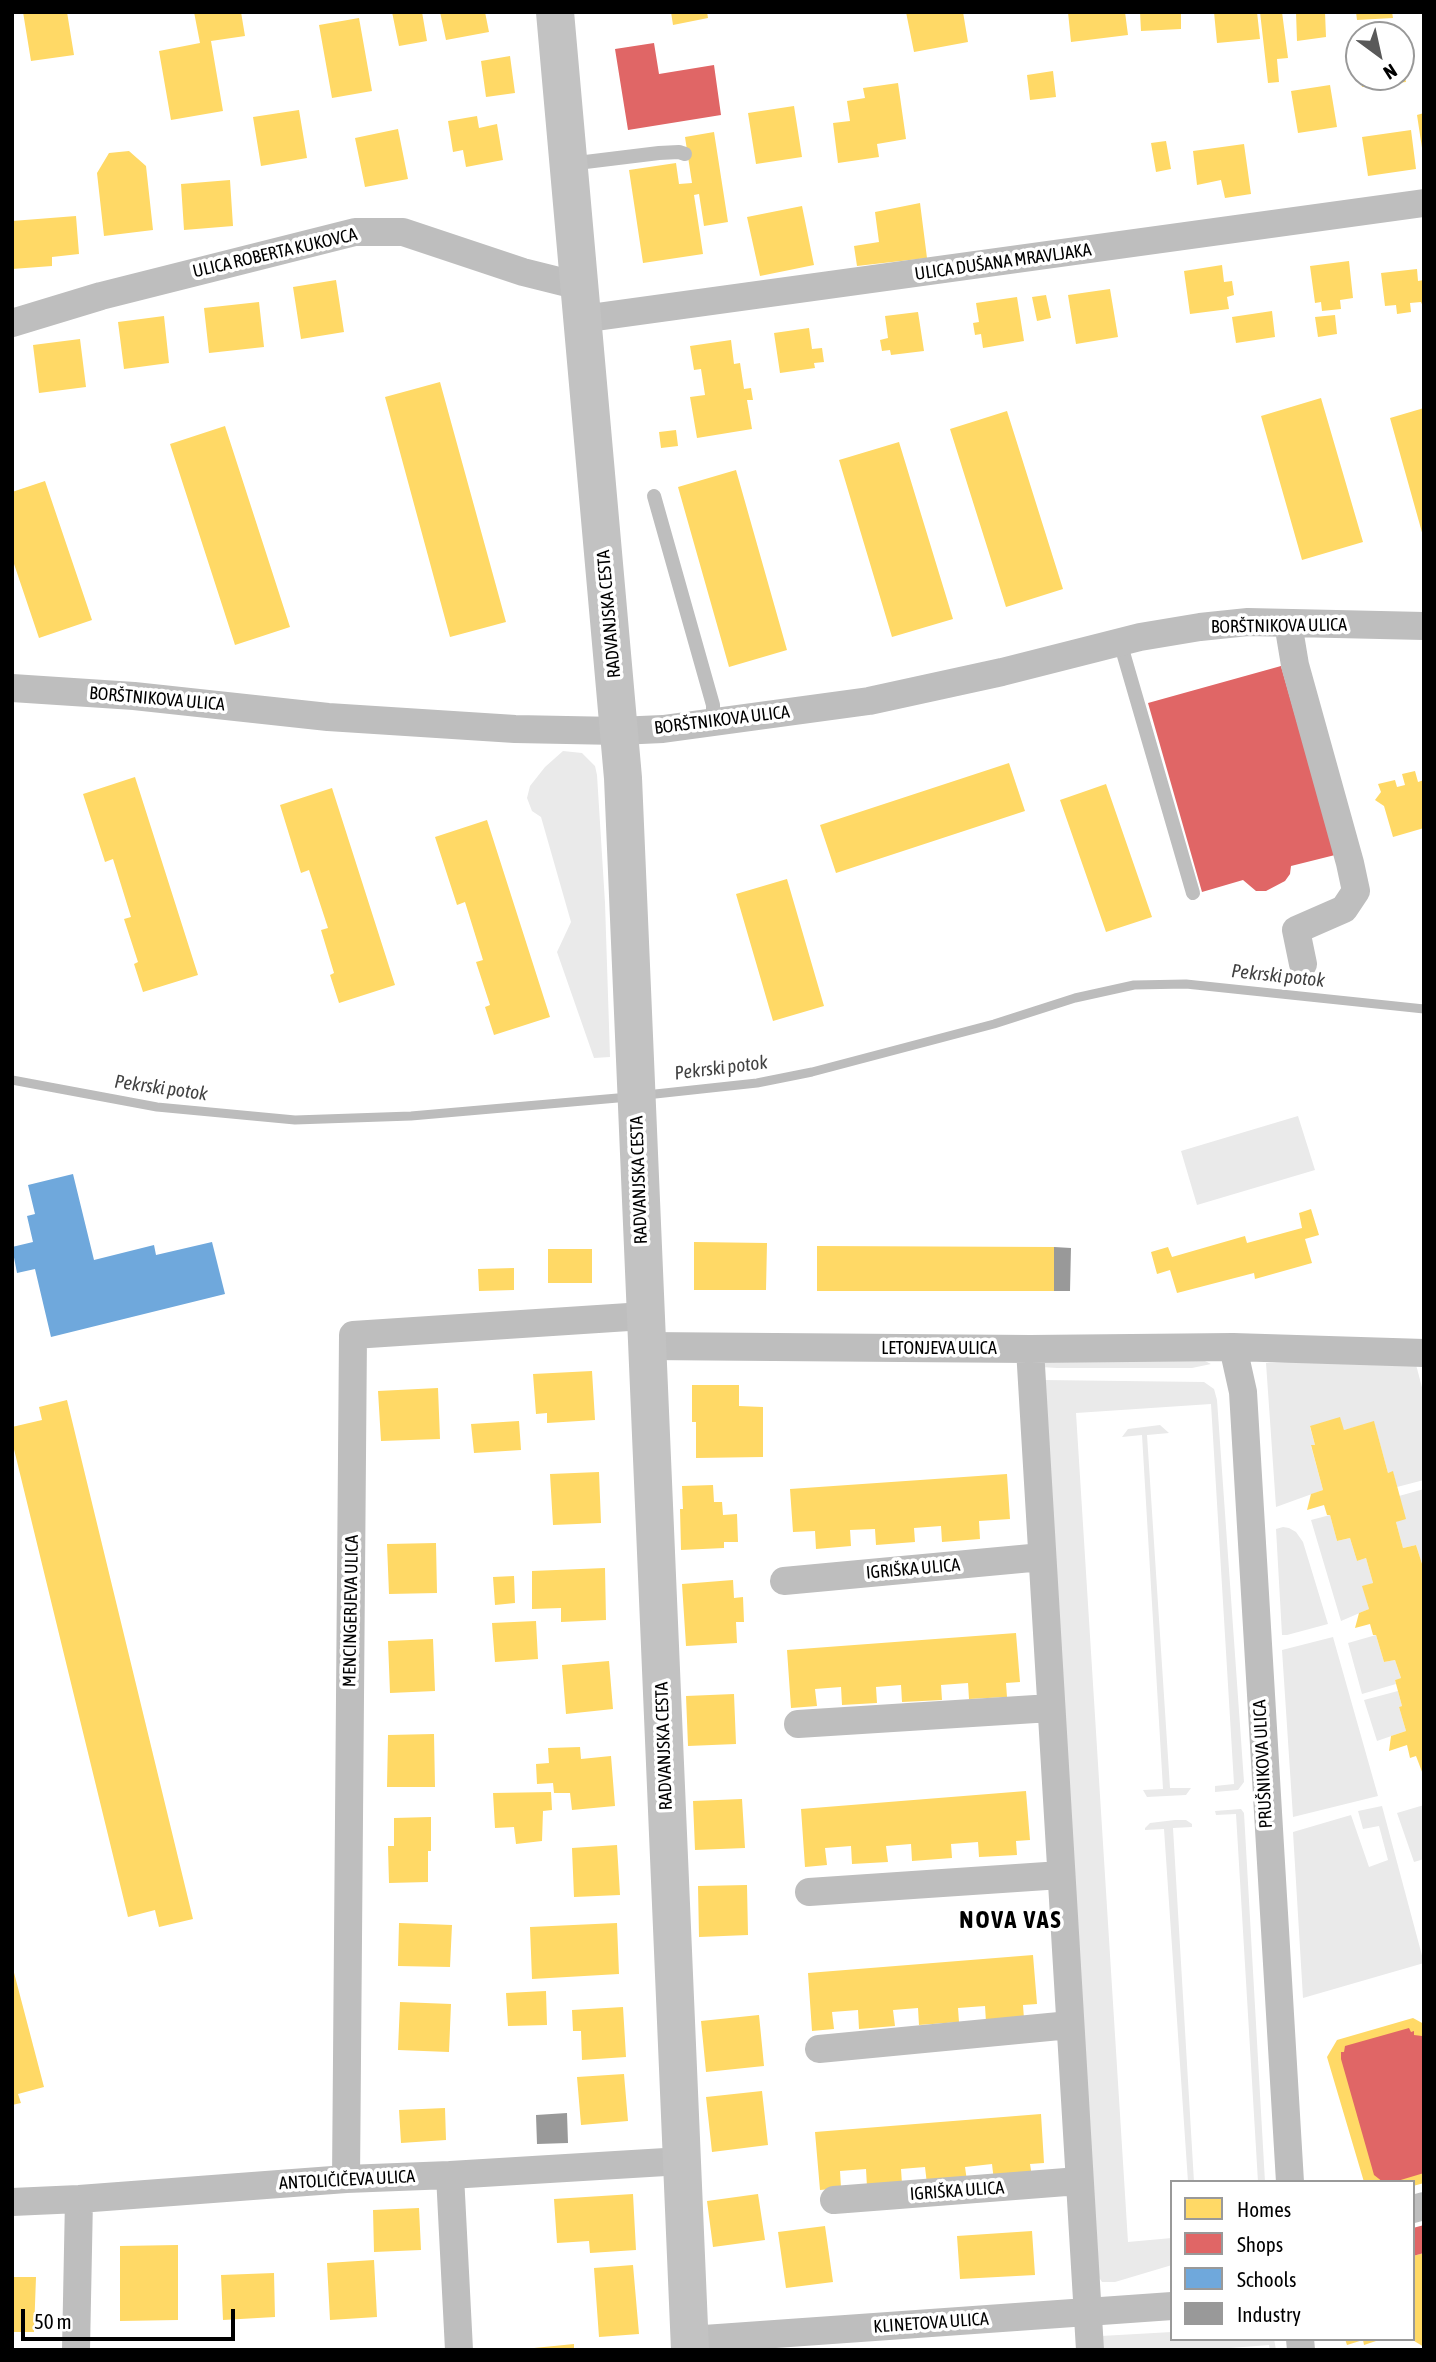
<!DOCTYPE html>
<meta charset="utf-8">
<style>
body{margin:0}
#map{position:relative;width:1436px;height:2362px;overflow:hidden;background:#fff;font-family:"Asap Condensed",sans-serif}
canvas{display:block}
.frame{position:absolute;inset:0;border:14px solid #000;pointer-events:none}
.legend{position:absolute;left:1170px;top:2180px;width:245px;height:161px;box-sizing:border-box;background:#fff;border:2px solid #999;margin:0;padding:9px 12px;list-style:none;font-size:21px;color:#000}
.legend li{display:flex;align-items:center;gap:14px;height:35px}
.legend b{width:35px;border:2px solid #999}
.north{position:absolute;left:1345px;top:21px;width:70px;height:70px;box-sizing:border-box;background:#fff;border:2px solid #999;border-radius:50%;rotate:147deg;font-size:19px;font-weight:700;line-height:28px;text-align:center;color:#000}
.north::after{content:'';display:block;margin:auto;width:24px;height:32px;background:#595959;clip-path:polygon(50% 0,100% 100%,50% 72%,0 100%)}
.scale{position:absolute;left:21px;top:2309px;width:214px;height:32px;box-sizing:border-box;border:4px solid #000;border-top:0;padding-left:9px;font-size:21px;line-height:24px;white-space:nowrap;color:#000;-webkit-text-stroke:5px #fff;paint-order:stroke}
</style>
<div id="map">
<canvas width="1436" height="2362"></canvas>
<div class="frame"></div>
<ul class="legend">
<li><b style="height:19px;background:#ffd966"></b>Homes</li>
<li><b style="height:19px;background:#e06666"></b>Shops</li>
<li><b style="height:19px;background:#6fa8dc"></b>Schools</li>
<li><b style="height:19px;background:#999"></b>Industry</li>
</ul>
<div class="north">N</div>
<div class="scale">50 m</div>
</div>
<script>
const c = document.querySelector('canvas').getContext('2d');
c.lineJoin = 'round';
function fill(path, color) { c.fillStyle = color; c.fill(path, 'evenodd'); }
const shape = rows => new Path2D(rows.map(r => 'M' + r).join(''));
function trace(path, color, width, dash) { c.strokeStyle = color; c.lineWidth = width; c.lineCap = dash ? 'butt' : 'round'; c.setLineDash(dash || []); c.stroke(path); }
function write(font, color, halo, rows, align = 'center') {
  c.font = font + ' "Asap Condensed",sans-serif'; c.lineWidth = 7; c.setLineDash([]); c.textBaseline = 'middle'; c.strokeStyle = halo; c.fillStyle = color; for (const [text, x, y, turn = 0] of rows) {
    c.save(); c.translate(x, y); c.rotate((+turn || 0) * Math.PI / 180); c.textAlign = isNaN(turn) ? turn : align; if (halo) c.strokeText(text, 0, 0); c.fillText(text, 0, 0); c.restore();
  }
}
const green = shape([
 [563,751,582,753,595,766,597,775,605,903,610,1057,594,1058,557,952,571,922,541,817,532,811,527,798,530,786,545,767],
 [1298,1116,1315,1170,1197,1205,1181,1151],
 [1414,1357,1424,1395,1424,1480,1397,1487,1393,1472,1388,1473,1374,1422,1344,1430,1339,1418,1310,1427,1315,1445,1311,1446,1323,1490,1276,1507,1266,1363],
 [1044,1359,1205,1361,1211,1364,1192,1368,1057,1368,1041,1367],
 [1042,1380,1204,1382,1214,1389,1217,1400,1244,1782,1238,1790,1215,1792,1215,1786,1234,1784,1211,1404,1076,1413,1128,2242,1172,2238,1172,2265,1115,2282,1102,2282,1098,2276],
 [1160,1425,1169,1433,1147,1435,1170,1788,1191,1788,1186,1795,1147,1797,1143,1790,1163,1789,1142,1435,1122,1437,1128,1429],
 [1424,1489,1424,1570,1416,1545,1403,1548,1396,1522,1405,1518,1399,1496],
 [1330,1515,1337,1541,1350,1538,1357,1561,1366,1558,1373,1583,1363,1587,1369,1609,1341,1621,1311,1520],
 [1283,1527,1289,1528,1296,1532,1303,1542,1328,1624,1287,1635,1282,1635,1276,1529],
 [1376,1635,1384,1662,1395,1660,1401,1678,1395,1680,1396,1684,1362,1694,1348,1643],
 [1333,1637,1378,1796,1293,1817,1282,1650],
 [1398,1691,1402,1706,1399,1707,1406,1731,1377,1741,1364,1700],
 [1424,1805,1424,1859,1414,1862,1397,1813],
 [1382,1806,1424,1963,1303,1998,1293,1832,1351,1815,1369,1867,1388,1860,1379,1826,1363,1829,1358,1811],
 [1241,1809,1244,1813,1265,2182,1258,2182,1236,1814,1216,1815,1215,1811],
 [1175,1820,1186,1820,1192,1824,1192,1827,1173,1828,1194,2182,1188,2182,1164,1829,1145,1830,1145,1828,1150,1823],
 [1172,2332,1172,2339,1274,2339,1276,2350,1270,2350,1269,2345,1205,2350,1102,2350,1101,2336]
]);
const homes = shape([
 [23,12,67,12,74,55,31,61],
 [194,12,241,12,245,36,211,41,223,111,171,120,159,51,200,43],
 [392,12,422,12,427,41,399,46],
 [440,12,485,12,489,32,446,40],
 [671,12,707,12,708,18,673,25],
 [906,12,963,12,968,42,914,52],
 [1068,12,1125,12,1128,35,1071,42],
 [1140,12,1181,12,1181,29,1141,31],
 [1214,12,1257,12,1260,39,1217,43],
 [1260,12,1282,12,1288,58,1277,59,1279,82,1268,83],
 [1296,12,1325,12,1326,37,1297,41],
 [1356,12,1392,12,1393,18,1357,20],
 [359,18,372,91,332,98,319,25],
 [510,56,515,93,486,97,481,61],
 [1401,56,1406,82,1362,87,1360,77,1401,77],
 [1053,71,1056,97,1030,100,1027,75],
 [898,83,906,139,877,144,879,157,838,163,833,123,850,121,847,101,865,98,863,88],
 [1330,85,1337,127,1298,133,1291,91],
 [794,106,802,157,756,164,748,113],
 [299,110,307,158,261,166,253,117],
 [1424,113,1424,148,1422,148,1417,115],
 [477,116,479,128,497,124,503,160,466,167,463,150,453,152,448,121],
 [398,129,408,179,365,187,355,138],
 [1411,130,1416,169,1368,176,1362,137],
 [714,132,728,222,704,226,699,194,694,195,703,254,643,263,629,170,676,163,679,184,692,183,685,137],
 [1166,141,1171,169,1156,172,1151,143],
 [1244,144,1251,194,1225,198,1221,180,1197,185,1193,151],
 [129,151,146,166,153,230,104,236,97,173,109,153],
 [230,180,233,226,184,230,181,184],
 [920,203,927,258,857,266,854,246,879,242,875,212],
 [802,206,814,265,760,276,747,217],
 [76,216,79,254,52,257,52,266,12,269,12,221],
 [1349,261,1353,298,1340,300,1341,309,1322,311,1321,302,1315,303,1310,266],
 [1222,265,1224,282,1232,281,1234,295,1227,297,1229,309,1190,314,1184,271],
 [1417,269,1418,281,1424,280,1424,309,1421,302,1410,303,1411,312,1397,314,1396,305,1385,306,1381,273],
 [336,280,344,332,301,339,293,287],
 [1110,289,1118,337,1076,344,1068,295],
 [1046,295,1051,318,1037,321,1032,297],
 [1017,297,1024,341,983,348,981,334,975,335,973,323,979,322,976,303],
 [259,302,264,347,209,353,204,308],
 [1272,311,1275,337,1236,343,1232,317],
 [918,312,924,351,891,355,890,350,882,351,880,340,888,338,885,316],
 [1335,315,1337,334,1318,337,1315,317],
 [164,316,169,363,124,369,118,322],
 [809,328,812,349,822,348,824,362,814,363,815,368,780,373,774,333],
 [80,339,86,387,39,393,33,345],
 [731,340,734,364,740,363,744,389,751,388,753,400,747,400,752,429,697,438,690,397,705,395,701,369,694,370,690,346],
 [440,382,506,622,450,637,385,397],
 [1321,398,1363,542,1302,560,1261,416],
 [1424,408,1424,536,1423,536,1390,418],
 [1007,411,1063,589,1006,607,950,429],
 [225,426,290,627,235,645,170,444],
 [676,430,678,446,661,448,659,432],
 [899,442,953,619,892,637,839,460],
 [736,470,787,650,729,667,678,487],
 [45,481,92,620,39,638,12,558,12,492],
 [1009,763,1025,811,836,873,820,825],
 [1415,771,1418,782,1424,780,1424,828,1393,837,1384,806,1375,800,1381,792,1378,784,1395,780,1397,787,1405,785,1402,774],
 [135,777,198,975,143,992,134,964,138,962,124,919,131,917,113,859,105,862,83,794],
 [1106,784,1152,917,1106,932,1060,800],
 [332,788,395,985,339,1003,330,975,334,973,321,930,328,928,309,870,301,873,280,805],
 [487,820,550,1017,494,1035,485,1007,490,1005,476,962,483,960,465,902,457,905,435,837],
 [787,879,824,1006,773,1021,736,894],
 [1311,1209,1319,1235,1305,1239,1312,1263,1255,1279,1254,1273,1177,1293,1170,1270,1157,1274,1151,1252,1168,1247,1172,1257,1245,1236,1247,1243,1302,1228,1299,1213],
 [694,1242,767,1243,766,1290,694,1290],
 [817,1246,1054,1247,1054,1291,817,1291],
 [548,1249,592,1249,592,1283,548,1283],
 [514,1268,514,1290,479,1291,478,1269],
 [592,1371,595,1420,547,1423,547,1413,536,1414,533,1374],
 [692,1385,739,1385,739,1406,763,1407,763,1457,696,1458,696,1422,692,1422],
 [438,1388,440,1439,381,1441,378,1391],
 [67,1400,193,1919,159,1927,155,1910,128,1917,12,1441,12,1427,42,1420,39,1407],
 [1340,1417,1344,1430,1374,1421,1388,1473,1393,1471,1406,1519,1396,1522,1403,1548,1416,1545,1424,1570,1424,1777,1416,1756,1410,1758,1407,1745,1389,1751,1391,1736,1406,1731,1399,1707,1402,1706,1395,1680,1401,1678,1395,1660,1384,1662,1376,1635,1373,1635,1370,1624,1355,1628,1359,1613,1369,1609,1362,1586,1373,1583,1366,1558,1357,1561,1350,1538,1337,1541,1330,1515,1327,1515,1324,1505,1307,1510,1311,1494,1323,1490,1311,1445,1315,1445,1310,1426],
 [519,1421,521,1450,474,1453,471,1424],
 [599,1472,601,1523,553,1525,550,1474],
 [1007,1474,1010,1519,979,1521,980,1539,942,1542,941,1526,914,1528,915,1542,876,1545,875,1529,850,1530,851,1546,816,1549,815,1531,793,1532,790,1489],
 [713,1485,714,1502,722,1502,723,1515,737,1514,738,1542,724,1542,724,1548,681,1550,680,1509,683,1509,682,1486],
 [436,1543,437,1593,389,1594,387,1544],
 [605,1568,606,1620,561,1622,561,1608,532,1609,532,1571],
 [514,1576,515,1603,495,1605,493,1577],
 [733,1580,734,1598,743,1597,744,1622,736,1622,737,1643,686,1646,682,1584],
 [536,1621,538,1659,495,1662,492,1623],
 [1016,1633,1020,1682,1006,1683,1007,1697,969,1699,968,1683,941,1685,942,1700,902,1702,901,1685,876,1687,877,1703,842,1705,841,1687,815,1689,817,1706,791,1708,787,1650],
 [433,1639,435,1691,390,1693,388,1641],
 [609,1661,613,1709,566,1714,562,1665],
 [734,1694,736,1744,688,1746,686,1696],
 [434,1734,435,1787,387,1787,388,1735],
 [580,1747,581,1759,611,1756,615,1806,572,1810,570,1793,554,1793,553,1783,537,1784,536,1764,549,1763,548,1748],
 [1026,1791,1030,1840,1016,1841,1017,1855,979,1857,978,1842,951,1844,952,1858,912,1861,911,1844,886,1846,888,1862,852,1864,851,1846,825,1848,827,1865,805,1867,801,1809],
 [551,1792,552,1810,543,1811,542,1841,516,1844,514,1827,495,1828,493,1793],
 [742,1799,745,1848,695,1850,693,1801],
 [431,1817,431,1851,428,1851,428,1882,389,1883,388,1846,394,1846,394,1818],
 [617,1845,620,1895,574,1897,572,1848],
 [747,1885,748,1935,699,1937,698,1886],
 [399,1923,452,1925,450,1967,398,1966],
 [617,1923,619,1974,532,1979,530,1927],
 [1033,1955,1037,2004,1023,2005,1024,2019,986,2022,985,2006,958,2008,959,2022,919,2025,918,2008,893,2010,895,2026,859,2029,858,2010,832,2012,834,2029,812,2031,808,1973],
 [12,1965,44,2087,18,2094,21,2103,12,2105],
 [546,1991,547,2025,508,2026,506,1993],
 [400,2002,451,2004,449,2052,398,2050],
 [623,2007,626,2057,582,2060,581,2031,573,2031,572,2010],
 [759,2015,764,2066,706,2072,701,2021],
 [1413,2018,1424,2024,1424,2183,1413,2186,1413,2182,1364,2182,1327,2057,1337,2040],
 [624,2074,628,2121,581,2125,577,2077],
 [762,2091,768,2145,712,2152,706,2097],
 [445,2108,446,2140,401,2143,399,2110],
 [1041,2114,1044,2163,1030,2164,1032,2177,994,2181,992,2164,965,2167,967,2181,927,2184,925,2167,901,2169,902,2184,867,2187,866,2169,840,2171,841,2188,820,2190,815,2132],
 [633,2194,636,2250,590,2253,589,2241,557,2243,554,2199],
 [758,2194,765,2240,713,2247,707,2201],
 [419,2208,421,2250,374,2252,373,2210],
 [825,2226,833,2282,786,2288,778,2232],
 [1032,2231,1035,2275,960,2279,957,2236],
 [178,2245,178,2320,120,2321,120,2246],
 [1424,2253,1422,2327,1424,2347,1411,2339,1413,2339,1413,2256],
 [374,2260,377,2317,330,2320,327,2263],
 [633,2265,639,2334,599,2337,594,2268],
 [274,2273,275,2317,223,2320,221,2275],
 [12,2277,36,2277,34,2332,12,2332],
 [1345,2339,1379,2339,1379,2340,1364,2345,1363,2340,1347,2345],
 [574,2344,574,2350,534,2350,534,2348]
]);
const shops = shape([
 [654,43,659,74,714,65,721,115,628,130,615,49],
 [1281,666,1335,855,1291,866,1290,874,1285,881,1266,891,1256,891,1243,880,1202,892,1148,703],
 [1409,2028,1411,2032,1414,2031,1414,2035,1422,2036,1424,2043,1424,2173,1394,2182,1383,2182,1374,2175,1341,2059,1341,2052,1344,2052,1345,2046],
 [1424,2225,1424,2253,1413,2256,1413,2228]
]);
const schools = shape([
 [73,1174,94,1260,154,1245,156,1255,212,1242,225,1294,51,1337,35,1269,17,1273,12,1247,33,1242,27,1216,35,1214,28,1185]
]);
const industry = shape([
 [1054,1247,1071,1248,1070,1291,1054,1291],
 [567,2113,568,2143,537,2144,536,2115]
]);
const stream = shape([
 [12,1080,157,1107,295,1120,411,1116,629,1097],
 [646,1095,757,1083,812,1072,994,1024,1075,998,1134,985,1186,984,1424,1009]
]);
const lane = shape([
 [569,164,659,153,679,152,685,154],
 [654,496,713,705,713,724],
 [1120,642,1193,893]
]);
const street = shape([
 [582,319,1424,203],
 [12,323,101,296,355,232,403,232,523,272,579,286],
 [1288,623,1295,665,1350,863,1356,891,1344,909,1296,930,1303,964],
 [12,688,134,696,328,717,515,729,618,731,663,729,869,701,1002,672,1140,637,1200,627,1248,622,1424,626],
 [646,1346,1030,1349,1233,1347,1424,1353],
 [1233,1347,1243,1392,1290,2182],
 [1030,1349,1090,2350],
 [784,1581,1042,1557],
 [798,1724,1051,1708],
 [809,1892,1061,1875],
 [819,2049,1070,2025],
 [450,2175,459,2350],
 [346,2179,353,1335,644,1316],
 [834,2200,1079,2181],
 [12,2202,79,2199,346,2179,450,2175,682,2161],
 [1413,2209,1424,2206],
 [1300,2339,1301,2350],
 [690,2340,1172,2306],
 [76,2350,79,2199]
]);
const secondary = shape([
 [555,12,623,778,690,2350]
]);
const streetNames = [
 ["ULICA ROBERTA KUKOVCA",275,253,-13],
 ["ULICA DUŠANA MRAVLJAKA",1003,262,-8],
 ["RADVANJSKA CESTA",609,614,-95],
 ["BORŠTNIKOVA ULICA",1279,626,-1],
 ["BORŠTNIKOVA ULICA",157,699,5],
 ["BORŠTNIKOVA ULICA",722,720,-7],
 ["RADVANJSKA CESTA",639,1180,-92],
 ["LETONJEVA ULICA",939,1348],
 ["IGRIŠKA ULICA",913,1569,-5],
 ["MENCINGERJEVA ULICA",351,1611,-89],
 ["RADVANJSKA CESTA",664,1746,-92],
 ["PRUŠNIKOVA ULICA",1263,1764,-93],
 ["ANTOLIČIČEVA ULICA",347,2180,-3],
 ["IGRIŠKA ULICA",957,2191,-4],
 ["KLINETOVA ULICA",931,2323,-4]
];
const waterNames = [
 ["Pekrski potok",1278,976,6],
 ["Pekrski potok",721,1068,-7],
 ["Pekrski potok",161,1088,8]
];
const districtNames = [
 ["NOVA VAS",1011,1920]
];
fill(green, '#eaeaea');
fill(homes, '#ffd966');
fill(shops, '#e06666');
fill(schools, '#6fa8dc');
fill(industry, '#999');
trace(stream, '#bcbcbc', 9);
trace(lane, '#bebebe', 14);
trace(street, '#bebebe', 28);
trace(secondary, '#c2c2c2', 38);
write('18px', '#000', '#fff', streetNames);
write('italic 19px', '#414141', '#fff', waterNames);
c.letterSpacing = '2px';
write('bold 24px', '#000', '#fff', districtNames);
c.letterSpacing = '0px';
</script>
